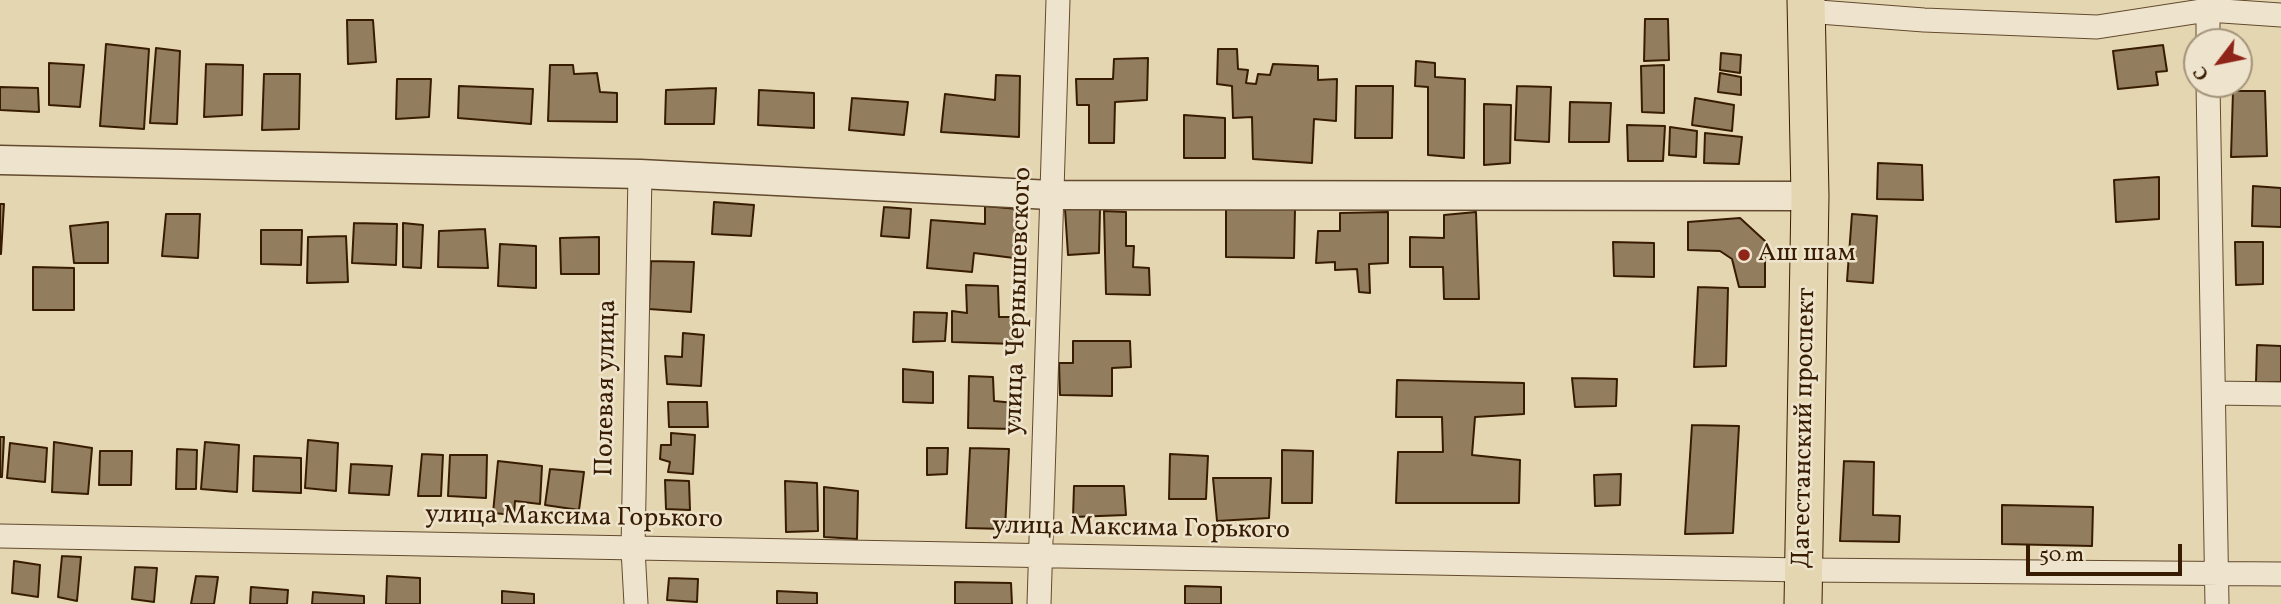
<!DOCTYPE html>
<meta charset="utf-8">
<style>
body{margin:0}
#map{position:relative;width:2281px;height:604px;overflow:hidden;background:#e5d6b2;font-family:Vollkorn,serif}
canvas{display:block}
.north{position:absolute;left:2183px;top:28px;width:70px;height:70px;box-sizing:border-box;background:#eee4cd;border:2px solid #a5947c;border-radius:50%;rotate:238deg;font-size:19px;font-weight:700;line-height:28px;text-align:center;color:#381c02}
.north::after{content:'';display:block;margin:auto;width:24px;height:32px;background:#8f2418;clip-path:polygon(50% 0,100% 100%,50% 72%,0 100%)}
.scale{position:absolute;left:2026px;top:544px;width:156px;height:32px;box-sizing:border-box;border:4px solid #381c02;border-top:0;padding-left:9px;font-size:21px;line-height:24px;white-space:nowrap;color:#381c02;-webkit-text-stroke:5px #eee4cd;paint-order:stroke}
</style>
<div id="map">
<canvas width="2281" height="604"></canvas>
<div class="north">С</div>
<div class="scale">50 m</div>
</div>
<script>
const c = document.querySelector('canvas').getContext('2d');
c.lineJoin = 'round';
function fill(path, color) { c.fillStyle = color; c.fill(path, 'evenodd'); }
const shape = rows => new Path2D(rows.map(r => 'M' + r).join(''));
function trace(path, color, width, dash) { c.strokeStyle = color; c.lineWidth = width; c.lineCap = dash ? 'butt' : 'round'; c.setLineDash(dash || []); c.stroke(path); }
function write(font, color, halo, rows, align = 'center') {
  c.font = font + ' Vollkorn,serif'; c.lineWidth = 5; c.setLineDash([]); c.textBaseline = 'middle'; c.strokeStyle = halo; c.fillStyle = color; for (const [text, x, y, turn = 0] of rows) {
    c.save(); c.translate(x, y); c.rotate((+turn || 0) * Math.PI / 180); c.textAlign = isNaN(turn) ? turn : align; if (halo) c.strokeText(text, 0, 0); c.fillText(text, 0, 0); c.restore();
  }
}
const building = shape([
 [1645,19,1668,19,1669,60,1644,61,1645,19],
 [347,20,373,20,376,62,348,64,347,20],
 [106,44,149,49,144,129,100,126,106,44],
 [2163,45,2167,71,2156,72,2158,85,2118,89,2113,51,2163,45],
 [156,48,180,51,177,124,150,123,156,48],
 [1218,49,1237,49,1238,69,1248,70,1246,83,1256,84,1258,74,1270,75,1273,64,1318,66,1318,80,1337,79,1336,121,1314,119,1312,163,1253,159,1252,117,1233,118,1232,86,1217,84,1218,49],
 [1721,53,1741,55,1740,73,1720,70,1721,53],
 [1148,58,1147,100,1115,102,1114,143,1089,143,1089,105,1077,105,1076,79,1113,79,1114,59,1148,58],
 [1416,61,1435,63,1435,77,1465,79,1464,158,1428,155,1428,87,1415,86,1416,61],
 [49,63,84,65,80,107,49,105,49,63],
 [206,64,243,65,242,115,204,117,206,64],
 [550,65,573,65,574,74,597,73,600,92,617,93,617,122,548,121,550,65],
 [1664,65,1664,113,1642,112,1641,66,1664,65],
 [1720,73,1741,77,1741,95,1718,92,1720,73],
 [264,74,300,74,299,129,262,130,264,74],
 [996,75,1020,76,1019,137,941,132,945,94,995,100,996,75],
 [397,79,431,79,429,117,396,119,397,79],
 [459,86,533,89,531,124,458,118,459,86],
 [1356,86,1393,86,1392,138,1355,138,1356,86],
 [1517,86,1551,87,1549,142,1515,140,1517,86],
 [0,87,38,88,39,112,0,110,0,87],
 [716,88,714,124,665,124,666,90,716,88],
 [759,90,814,93,814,128,758,125,759,90],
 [2233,91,2265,91,2267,156,2231,157,2233,91],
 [852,98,908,102,904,135,849,130,852,98],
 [1695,98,1734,105,1732,131,1692,125,1695,98],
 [1570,102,1611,103,1609,142,1569,142,1570,102],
 [1484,104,1511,105,1510,163,1484,165,1484,104],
 [1184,115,1225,118,1225,158,1184,158,1184,115],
 [1627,125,1665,126,1663,161,1628,161,1627,125],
 [1670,127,1697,131,1696,157,1669,155,1670,127],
 [1705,133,1742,137,1739,164,1704,163,1705,133],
 [1878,163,1922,165,1923,200,1877,199,1878,163],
 [2159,177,2159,219,2116,222,2114,180,2159,177],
 [2253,186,2281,188,2281,227,2252,226,2253,186],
 [714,202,754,205,751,236,712,234,714,202],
 [0,204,4,204,1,254,0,254,0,204],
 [985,206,1018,209,1014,258,974,253,972,272,927,268,931,220,985,224,985,206],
 [884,207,911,209,909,238,881,236,884,207],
 [1065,209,1100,209,1099,253,1068,255,1065,209],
 [1226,209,1295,209,1294,258,1226,257,1226,209],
 [1104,211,1126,212,1126,246,1134,246,1133,267,1149,268,1150,295,1106,294,1104,211],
 [1388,212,1388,263,1369,264,1370,293,1359,292,1357,269,1335,270,1335,262,1316,263,1318,231,1340,231,1340,213,1388,212],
 [1476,212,1479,299,1444,299,1443,267,1410,267,1410,237,1444,238,1444,215,1476,212],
 [166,214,200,214,198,258,162,256,166,214],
 [1852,214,1877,216,1873,283,1847,281,1852,214],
 [1740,218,1765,241,1765,287,1739,287,1732,259,1720,251,1688,250,1688,222,1740,218],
 [108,222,108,263,74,263,70,226,108,222],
 [354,223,397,224,396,265,352,263,354,223],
 [403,223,423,225,421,268,403,267,403,223],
 [485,229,488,268,438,267,439,231,485,229],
 [261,230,302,230,301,265,261,264,261,230],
 [346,236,348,282,307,283,308,237,346,236],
 [599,237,599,274,561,274,560,238,599,237],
 [1613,242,1654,243,1654,277,1614,276,1613,242],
 [2235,242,2263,242,2263,284,2236,285,2235,242],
 [500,244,536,246,536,288,498,286,500,244],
 [651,261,694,262,691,312,649,309,651,261],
 [33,267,74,268,74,310,33,310,33,267],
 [966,285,998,286,999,317,1016,317,1015,344,952,342,952,311,967,313,966,285],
 [1698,287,1728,288,1726,366,1694,367,1698,287],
 [914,312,947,313,945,341,913,342,914,312],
 [683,333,704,335,701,386,667,384,665,356,682,357,683,333],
 [1073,341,1130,341,1131,367,1112,368,1112,396,1060,395,1059,363,1073,363,1073,341],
 [2257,345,2281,346,2281,382,2256,382,2257,345],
 [903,369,933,372,933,403,903,402,903,369],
 [969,376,993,377,994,401,1015,403,1014,429,968,428,969,376],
 [1572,378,1617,379,1616,406,1575,407,1572,378],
 [1397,380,1524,383,1524,414,1475,417,1472,455,1520,460,1519,503,1396,503,1398,452,1443,452,1442,417,1396,417,1397,380],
 [668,402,707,402,708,427,669,427,668,402],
 [1692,425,1739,426,1733,533,1685,534,1692,425],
 [671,433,695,435,693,474,668,472,670,462,660,459,661,445,671,445,671,433],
 [0,437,4,437,2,477,0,477,0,437],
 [308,440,338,443,336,491,305,488,308,440],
 [54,442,92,448,88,494,52,492,54,442],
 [205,442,239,445,237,492,201,489,205,442],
 [10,443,47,448,45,482,7,478,10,443],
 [927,448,948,448,947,474,927,475,927,448],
 [970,448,1009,449,1005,529,966,528,970,448],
 [177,449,197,450,196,489,176,489,177,449],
 [1282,450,1313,451,1312,503,1282,503,1282,450],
 [100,451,132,451,131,485,99,485,100,451],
 [422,454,443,455,441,496,418,496,422,454],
 [1170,454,1208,456,1206,499,1169,499,1170,454],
 [450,455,487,455,486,498,448,496,450,455],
 [254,456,301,458,301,493,253,491,254,456],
 [498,461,542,466,540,504,515,501,514,515,493,513,498,461],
 [1844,461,1874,462,1873,515,1900,516,1899,542,1840,541,1844,461],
 [351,464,392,466,389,495,349,493,351,464],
 [550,469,584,472,579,510,545,505,550,469],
 [1621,474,1620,505,1595,506,1594,475,1621,474],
 [1213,478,1271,478,1269,518,1217,521,1213,478],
 [665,480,689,481,690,510,666,509,665,480],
 [785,481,817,483,818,531,786,532,785,481],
 [1074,486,1124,486,1126,515,1073,517,1074,486],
 [824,487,858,491,857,539,824,537,824,487],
 [2002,505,2093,507,2092,546,2002,544,2002,505],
 [62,556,81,557,77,601,58,597,62,556],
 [14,561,40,565,38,597,12,593,14,561],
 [135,567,157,568,154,602,132,599,135,567],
 [196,576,218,577,214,604,191,604,196,576],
 [387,576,420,578,420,604,386,604,387,576],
 [669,578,698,579,697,602,667,600,669,578],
 [955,582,1011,583,1012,604,955,604,955,582],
 [1185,586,1221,587,1221,604,1185,604,1185,586],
 [251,587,288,590,287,604,250,604,251,587],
 [502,591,534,594,534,604,502,604,502,591],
 [777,591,817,593,817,604,777,604,777,591],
 [313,592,364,596,364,604,312,604,313,592]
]);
const minor = shape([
 [2208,10,2208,42],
 [1806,11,1924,20,2097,27,2208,10,2281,15],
 [2208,84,2217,604],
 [2214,393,2281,394],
 [0,536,1803,570,2281,574],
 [636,604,633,549,640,174],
 [1039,604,1058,0]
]);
const tertiary = shape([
 [0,160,640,174,1051,195,1810,196]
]);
const trunk = shape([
 [1803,604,1810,196,1806,0]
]);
const markers = [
 [1744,255,7,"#8f2418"]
];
const poiNames = [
 ["Аш шам",1758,255]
];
const streetNames = [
 ["улица Чернышевского",1020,301,-88],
 ["Полевая улица",608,388,-89],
 ["Дагестанский проспект",1806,428,-89],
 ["улица Максима Горького",574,519,1],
 ["улица Максима Горького",1141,530,1]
];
fill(building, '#927d5e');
trace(building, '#381c02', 2);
trace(minor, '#634a2e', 25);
trace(tertiary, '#634a2e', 31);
trace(trunk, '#381c02', 39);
trace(minor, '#eee4cd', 23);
trace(tertiary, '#eee4cd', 28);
trace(trunk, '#e5d6b2', 37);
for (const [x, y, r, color] of markers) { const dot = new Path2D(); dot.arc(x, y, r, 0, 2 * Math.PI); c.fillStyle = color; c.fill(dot); trace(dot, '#eee4cd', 2.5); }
write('26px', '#381c02', '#eee4cd', poiNames, 'left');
write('26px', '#381c02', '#eee4cd', streetNames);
</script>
